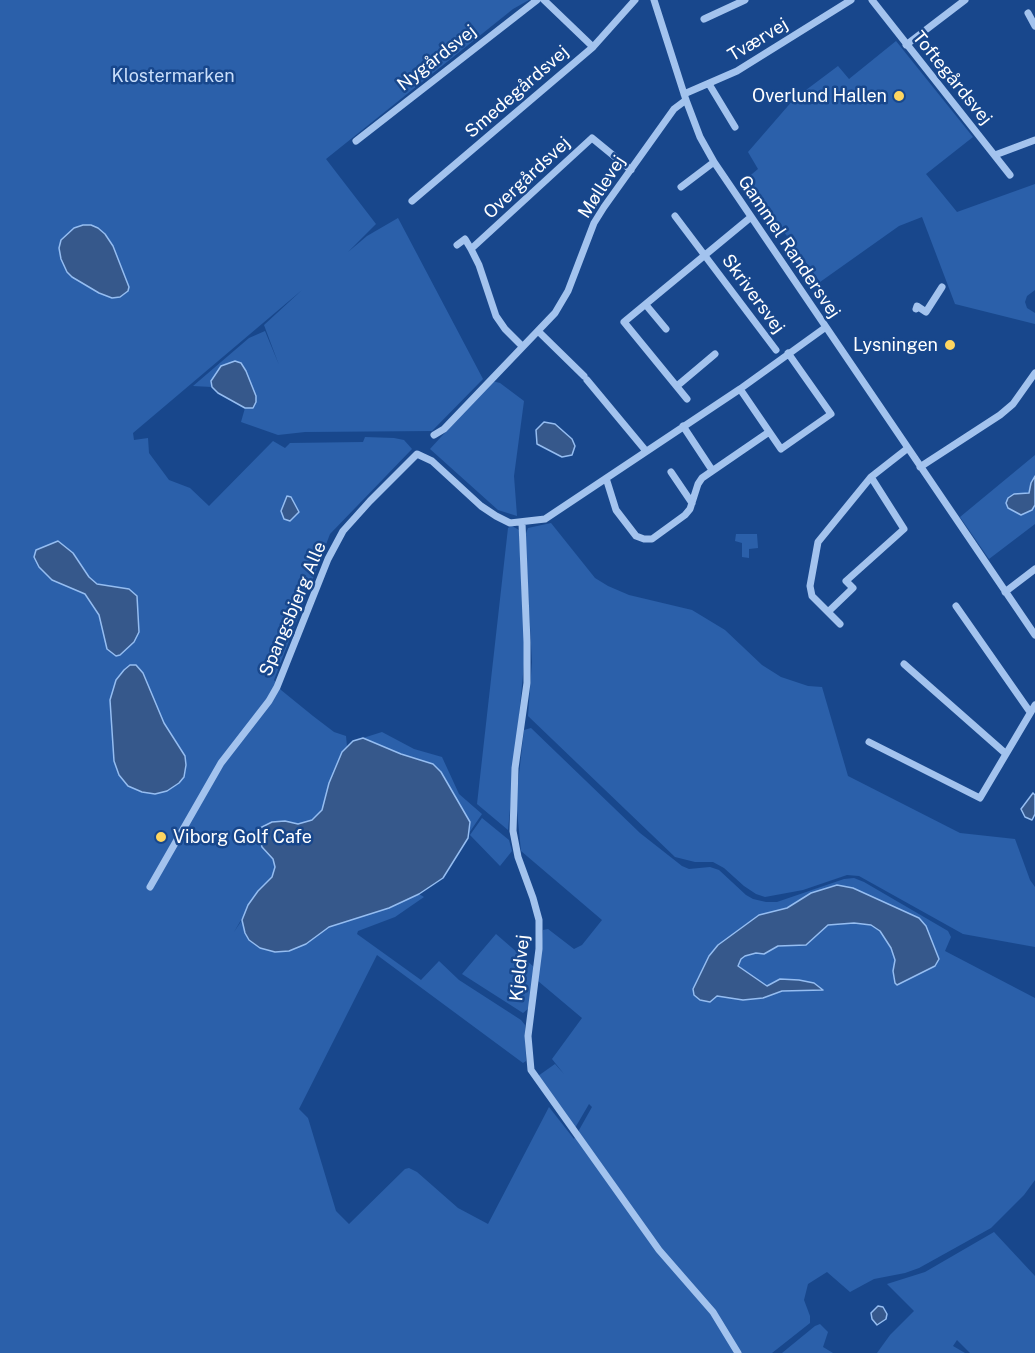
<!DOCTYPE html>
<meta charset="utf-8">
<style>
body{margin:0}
canvas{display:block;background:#18478c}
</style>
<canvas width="1035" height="1353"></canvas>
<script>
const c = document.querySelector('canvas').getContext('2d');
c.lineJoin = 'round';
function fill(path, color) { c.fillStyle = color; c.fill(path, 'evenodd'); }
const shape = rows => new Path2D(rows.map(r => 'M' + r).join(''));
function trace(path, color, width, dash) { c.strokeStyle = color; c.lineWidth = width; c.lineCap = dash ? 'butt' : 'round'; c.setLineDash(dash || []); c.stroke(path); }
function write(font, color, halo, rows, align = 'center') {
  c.font = font + ' "Public Sans",sans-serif'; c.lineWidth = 5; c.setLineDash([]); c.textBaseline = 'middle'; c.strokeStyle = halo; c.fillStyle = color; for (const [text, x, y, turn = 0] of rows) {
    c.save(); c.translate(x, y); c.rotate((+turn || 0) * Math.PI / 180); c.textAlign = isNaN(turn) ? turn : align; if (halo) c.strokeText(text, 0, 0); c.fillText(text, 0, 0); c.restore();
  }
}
const green = shape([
 [0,0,529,0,513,9,326,159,376,224,348,252,367,236,398,218,483,379,432,431,305,432,278,435,241,422,245,408,253,408,256,402,246,371,241,363,211,381,212,387,193,386,249,338,265,331,279,365,264,325,302,290,133,433,134,440,148,438,149,453,169,480,190,488,209,506,273,441,285,448,290,443,363,442,365,437,394,438,404,440,412,449,330,534,274,680,281,690,313,716,334,732,346,736,347,747,342,752,329,783,322,810,312,820,298,824,285,821,272,822,260,828,258,833,262,847,273,859,275,867,272,877,258,891,234,932,242,920,245,933,306,944,328,927,389,908,419,894,424,897,395,917,358,931,357,934,421,980,439,961,459,980,521,1020,525,1025,526,1061,523,1063,377,955,299,1109,308,1118,336,1211,349,1224,405,1169,409,1168,417,1172,458,1208,488,1224,549,1107,574,1139,592,1107,589,1104,575,1128,538,1076,555,1064,564,1074,552,1059,582,1018,538,981,543,930,548,929,574,949,582,945,602,920,521,851,516,801,524,730,531,728,640,833,682,866,689,869,710,867,719,870,746,895,753,899,766,902,777,902,844,879,854,878,864,882,948,931,951,937,945,951,1035,998,1035,1180,1024,1195,991,1228,919,1268,905,1273,874,1279,850,1292,827,1272,808,1284,804,1300,810,1316,810,1323,772,1353,0,1353],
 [896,41,973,137,926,174,957,212,1035,184,1035,290,1027,296,1025,302,1027,308,1035,313,1035,324,955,304,922,217,899,226,820,282,746,179,758,169,748,152,794,99,838,66,849,79],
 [492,381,500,383,524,401,514,476,517,516,498,510,430,449],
 [1035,455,1035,524,989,559,960,517],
 [551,523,595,578,608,586,629,595,692,610,725,630,762,665,781,677,808,686,822,687,848,776,960,833,1015,839,1030,880,1035,887,1035,947,963,934,859,876,847,875,803,890,765,897,756,894,744,886,724,868,713,862,695,862,675,857,528,716,532,662,525,536,528,528],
 [512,526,519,530,525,654,508,830,477,804,508,528],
 [736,534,757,534,758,548,749,549,749,558,742,557,742,543,735,541],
 [382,732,414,749,442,757,459,794,482,814,469,833,469,822,433,764,401,754,363,738],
 [482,818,509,840,512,851,500,866,470,835],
 [496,934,534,967,529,1008,523,1013,462,974],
 [994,1232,1035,1276,1035,1353,970,1353,957,1340,953,1346,965,1353,877,1353,890,1335,914,1311,887,1284,925,1272],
 [820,1324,828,1332,823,1347,833,1353,782,1353,815,1326]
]);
const water = shape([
 [83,225,91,225,98,228,105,234,113,246,129,287,128,291,120,297,112,298,99,293,72,277,67,272,61,259,59,248,61,240,74,228,83,225],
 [235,361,241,363,246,371,256,396,256,402,253,408,245,408,218,393,212,387,211,381,221,366,235,361],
 [544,422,555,424,572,439,575,446,572,455,562,457,537,444,536,430,544,422],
 [1035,476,1035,505,1032,510,1021,515,1008,508,1006,503,1008,498,1014,494,1029,493,1031,483,1035,476],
 [287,496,291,497,299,512,290,521,284,519,281,511,287,496],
 [58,541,73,553,89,577,97,584,129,589,137,596,139,632,134,642,120,655,116,656,107,649,99,615,85,594,52,580,39,567,34,557,36,550,58,541],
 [130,665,136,665,143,673,164,723,185,756,186,765,184,777,179,783,167,791,155,794,142,792,128,786,119,775,114,761,110,700,116,680,124,670,130,665],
 [363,738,401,754,433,764,441,772,470,822,468,838,443,878,419,894,389,908,329,927,306,944,289,951,275,952,260,948,249,940,245,933,242,920,248,905,258,891,272,877,275,867,273,859,262,847,258,833,260,828,272,822,285,821,298,824,312,820,322,810,329,783,342,752,353,741,363,738],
 [1033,793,1035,795,1035,814,1032,820,1025,817,1021,809,1033,793],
 [837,885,853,888,919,918,926,926,939,959,935,966,897,985,895,983,893,971,895,960,891,948,880,931,871,925,854,923,828,925,806,945,778,946,764,954,756,953,745,956,741,959,738,966,767,986,780,979,799,980,814,983,823,990,782,991,763,998,743,1000,717,996,710,1002,700,1000,694,995,693,989,709,956,718,945,759,915,787,908,811,893,837,885],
 [878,1306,883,1307,887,1314,886,1319,877,1325,872,1319,871,1313,878,1306]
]);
const minor = shape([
 [544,0,593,47],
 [654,0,686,100,700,137,714,162,1035,635],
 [872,0,1010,175],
 [1028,13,1035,26],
 [704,19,745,0],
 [906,45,965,0],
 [709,84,735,127],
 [684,94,737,71,851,0],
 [356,141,537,0],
 [995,155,1035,140],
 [681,187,714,162],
 [412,201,593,47,635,0],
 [675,216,776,350],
 [457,245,465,239,471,249],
 [646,305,666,329],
 [916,309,917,306,926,312,942,287],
 [538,331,584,376],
 [522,346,505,329,496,316,479,265,471,249,592,138,631,170],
 [587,380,646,451],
 [677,386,715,354],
 [740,389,781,449,831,414,788,353],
 [687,399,624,322,751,217],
 [683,426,712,470],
 [434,435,444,429,555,313,568,291,594,223,604,207,674,109,686,100],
 [920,467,1000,415,1013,404,1035,373],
 [671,472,692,503],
 [606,478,616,510,636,536,644,539,652,539,685,515,690,509,698,484,702,478,769,432],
 [522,523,527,642,527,683,515,768,513,831,518,857,533,898,539,920,539,949,528,1036,531,1070,659,1250,713,1312,738,1353],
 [1005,592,1035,569],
 [956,606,1030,712],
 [828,612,853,588,846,581,904,529,871,477],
 [840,624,812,596,810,586,818,542,871,477,908,448],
 [904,664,1005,753],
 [869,742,980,798,1035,705],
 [150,887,221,763,269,701,277,687,328,559,343,531,370,501,417,454,432,461,481,506,496,516,510,523,545,519,740,389,826,327]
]);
const markers = [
 [899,96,6,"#ffd660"],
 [950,345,6,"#ffd660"],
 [161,837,6,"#ffd660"]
];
const streetNames = [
 ["Tværvej",758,40,-31],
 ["Nygårdsvej",437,58,-38],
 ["Toftegårdsvej",952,78,51],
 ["Smedegårdsvej",517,92,-41],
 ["Overgårdsvej",527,178,-43],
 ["Møllevej",602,187,-57],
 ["Gammel Randersvej",789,247,56],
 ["Skriversvej",753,294,54],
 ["Spangsbjerg Alle",293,609,-67],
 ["Kjeldvej",520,968,-84]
];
const parkNames = [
 ["Klostermarken",173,76]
];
const poiNames = [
 ["Overlund Hallen",887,96],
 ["Lysningen",938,345],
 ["Viborg Golf Cafe",173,837,"left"]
];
fill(green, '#2b60aa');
fill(water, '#36588b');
trace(water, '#95bdf1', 1.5);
trace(minor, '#a3c3ee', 7);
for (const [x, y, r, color] of markers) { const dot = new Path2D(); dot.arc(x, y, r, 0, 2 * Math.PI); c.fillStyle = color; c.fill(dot); trace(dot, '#18478c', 2); }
write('18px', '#fff', '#18478c', streetNames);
write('18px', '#c9defa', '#18478c', parkNames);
write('18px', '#fff', '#18478c', poiNames, 'right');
</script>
